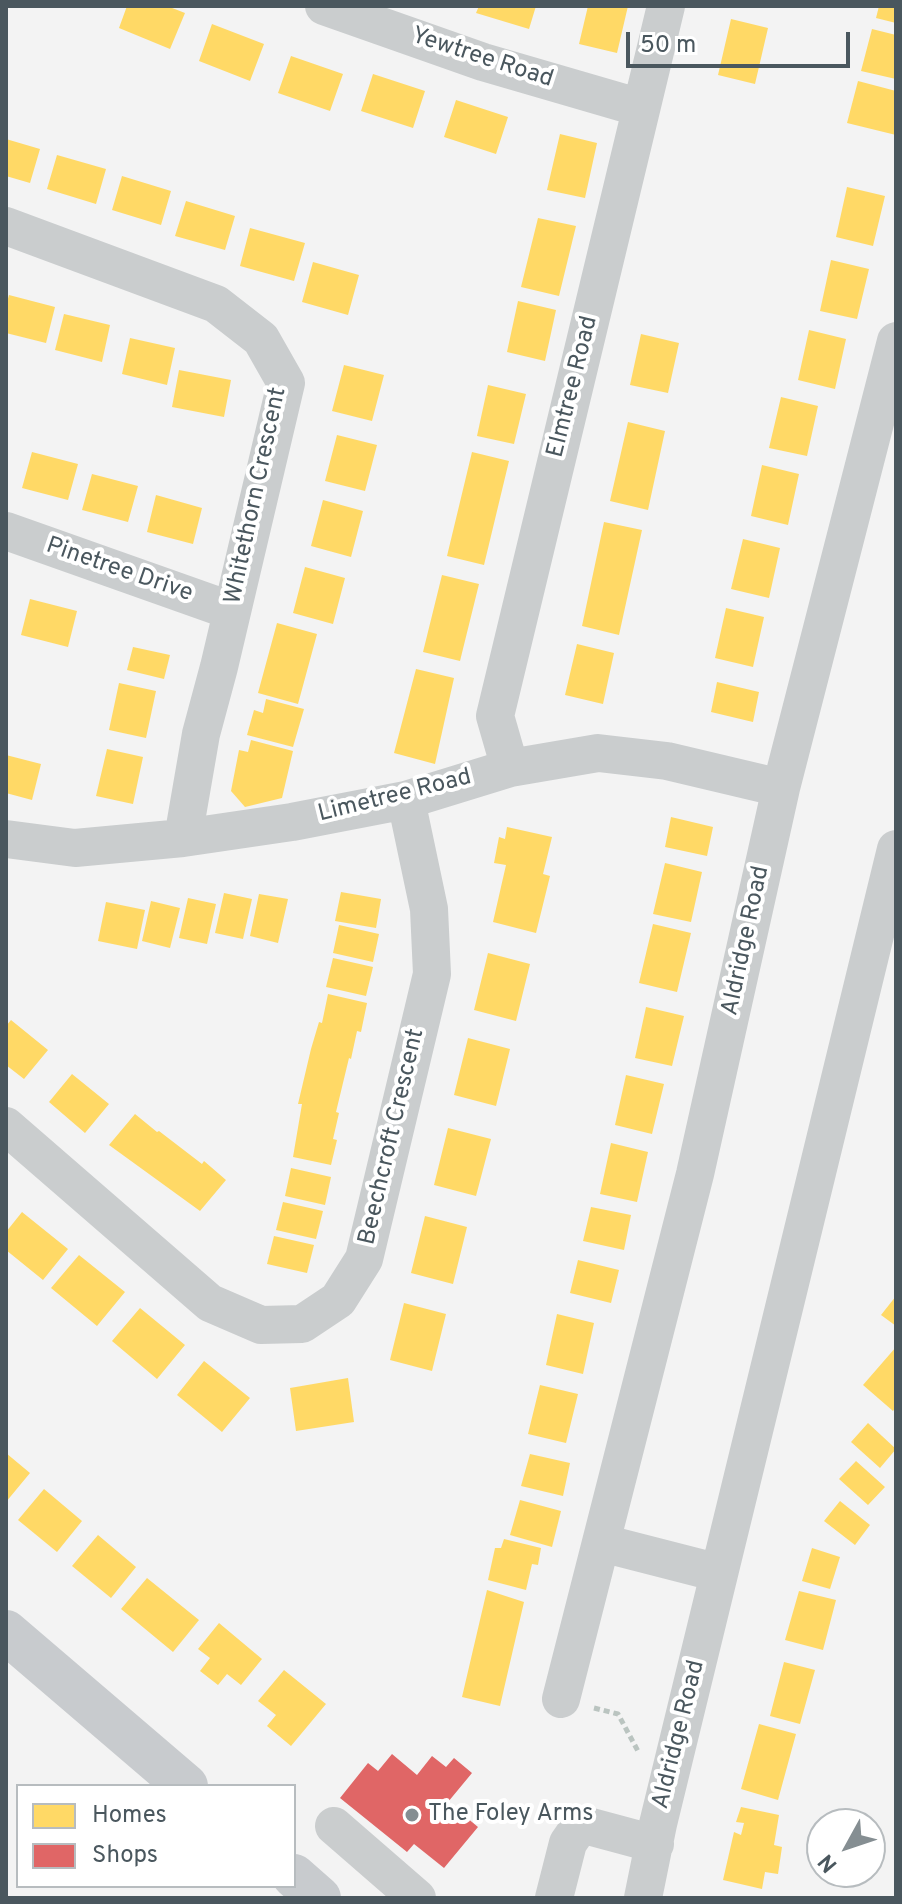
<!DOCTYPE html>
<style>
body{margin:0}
#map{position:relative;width:902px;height:1904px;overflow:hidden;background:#f3f3f3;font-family:Overpass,sans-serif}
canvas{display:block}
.frame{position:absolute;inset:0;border:8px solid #4a575e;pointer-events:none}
.legend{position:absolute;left:16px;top:1784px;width:280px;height:104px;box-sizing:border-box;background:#fff;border:2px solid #b7bcbf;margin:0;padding:10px 14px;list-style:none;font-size:24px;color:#4a575e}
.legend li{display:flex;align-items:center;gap:16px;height:40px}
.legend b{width:40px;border:2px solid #b7bcbf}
.north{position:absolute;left:806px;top:1808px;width:80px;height:80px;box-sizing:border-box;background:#fff;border:2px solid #b7bcbf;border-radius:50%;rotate:230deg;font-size:22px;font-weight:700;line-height:32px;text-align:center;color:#4a575e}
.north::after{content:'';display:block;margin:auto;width:28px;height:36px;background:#858e92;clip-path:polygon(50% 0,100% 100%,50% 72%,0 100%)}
.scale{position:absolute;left:626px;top:32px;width:224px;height:36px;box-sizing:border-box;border:4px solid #4a575e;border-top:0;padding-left:10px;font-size:24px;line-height:28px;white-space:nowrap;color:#4a575e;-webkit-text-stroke:6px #fff;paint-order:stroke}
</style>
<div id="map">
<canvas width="902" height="1904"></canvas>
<div class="frame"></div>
<ul class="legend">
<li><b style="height:22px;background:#ffd966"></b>Homes</li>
<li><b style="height:22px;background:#e06666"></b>Shops</li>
</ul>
<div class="north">N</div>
<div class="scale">50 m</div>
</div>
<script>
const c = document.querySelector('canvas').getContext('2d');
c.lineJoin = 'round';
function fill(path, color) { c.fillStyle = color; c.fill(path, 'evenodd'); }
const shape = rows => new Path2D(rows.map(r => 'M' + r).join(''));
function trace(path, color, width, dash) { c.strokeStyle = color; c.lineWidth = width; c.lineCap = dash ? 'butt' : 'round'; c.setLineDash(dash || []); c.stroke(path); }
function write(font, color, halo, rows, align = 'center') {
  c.font = font + ' Overpass,sans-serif'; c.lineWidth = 8; c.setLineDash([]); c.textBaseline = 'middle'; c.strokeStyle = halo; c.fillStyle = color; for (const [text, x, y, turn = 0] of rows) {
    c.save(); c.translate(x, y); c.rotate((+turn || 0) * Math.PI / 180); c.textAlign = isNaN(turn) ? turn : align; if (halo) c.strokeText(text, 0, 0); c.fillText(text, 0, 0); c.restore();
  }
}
const homes = shape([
 [127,6,167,6,185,13,170,49,119,28],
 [479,6,536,6,529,29,476,13],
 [588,6,628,6,617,53,579,44],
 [879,6,896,6,896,23,876,18],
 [731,19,768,28,755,84,718,75],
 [212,24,264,44,250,81,199,61],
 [872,29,896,35,896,79,861,71],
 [291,56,343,74,330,111,278,93],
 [373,74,425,91,413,128,361,111],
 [858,81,896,91,896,135,847,123],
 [456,100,508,117,496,154,444,137],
 [560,134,597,143,585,198,547,190],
 [6,139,40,149,30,183,6,176],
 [57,155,106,169,96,204,47,189],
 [122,176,171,191,161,225,112,210],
 [847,187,885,196,873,246,836,237],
 [186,201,235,216,225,250,175,236],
 [538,218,576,226,559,296,521,287],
 [250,228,305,243,294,281,240,266],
 [831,260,869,269,857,319,820,311],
 [313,262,359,275,348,315,302,302],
 [9,295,55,307,46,343,6,333,6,306],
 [518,301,556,310,545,361,507,352],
 [64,314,110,325,102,362,55,350],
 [809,330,846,339,835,389,798,380],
 [641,334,679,343,668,393,630,385],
 [130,338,175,348,167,385,122,374],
 [344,365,384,375,372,421,332,411],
 [179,370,231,380,224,417,172,407],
 [488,385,526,394,514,444,477,436],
 [781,397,818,406,807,456,769,448],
 [628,422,665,431,648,510,610,501],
 [337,435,377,445,365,491,325,481],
 [32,452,78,464,68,500,22,488],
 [472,452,509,461,484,565,447,556],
 [762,465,799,474,788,525,751,516],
 [92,474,138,486,128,522,82,510],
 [156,495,202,508,193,544,147,532],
 [323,500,363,511,351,557,311,546],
 [604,522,642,530,619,635,582,626],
 [743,539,780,548,769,598,731,589],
 [305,567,345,578,333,624,293,613],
 [442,575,479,584,460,661,423,652],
 [30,599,77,611,68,647,21,635],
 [726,608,764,617,753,667,715,658],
 [277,623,317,634,298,704,258,693],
 [577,644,614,653,603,704,565,695],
 [133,647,170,655,164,679,127,670],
 [416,669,454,678,435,764,394,753],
 [717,682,759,692,753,722,711,712],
 [119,683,156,691,146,738,109,730],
 [266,699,304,709,293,747,247,735,254,710,263,713],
 [251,740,293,751,282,798,245,807,231,791,239,750,248,752],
 [107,749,143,757,133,804,96,796],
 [6,755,41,764,32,800,6,793],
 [671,817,713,827,707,856,665,847],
 [507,827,552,837,543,874,550,876,536,933,493,922,506,865,494,863,499,837,505,839],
 [665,863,702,872,691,922,653,914],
 [341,892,381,899,376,928,335,921],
 [224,893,252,899,243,939,215,933],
 [259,894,288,899,278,943,250,936],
 [188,898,216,904,207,944,179,938],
 [151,901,180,908,170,948,142,941],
 [106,902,145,910,137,949,98,941],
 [653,924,691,933,677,992,639,983],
 [339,925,379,934,373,962,333,953],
 [488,953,530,964,516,1021,474,1010],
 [333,958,373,967,366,996,326,987],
 [328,994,367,1003,361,1032,357,1031,351,1059,349,1058,336,1112,339,1113,333,1139,337,1140,331,1165,293,1157,302,1104,298,1104,311,1049,319,1022,322,1023],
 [646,1007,684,1016,672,1066,635,1058],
 [11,1020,48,1050,24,1079,6,1065,6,1026],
 [468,1038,510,1049,496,1106,454,1095],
 [72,1074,109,1104,85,1133,49,1102],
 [626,1075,664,1084,652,1134,615,1125],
 [135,1114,157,1132,159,1131,202,1164,204,1161,226,1180,200,1211,109,1145],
 [448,1128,491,1139,476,1196,434,1185],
 [611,1143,648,1152,637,1202,600,1194],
 [291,1168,331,1177,325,1205,285,1196],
 [283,1202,323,1211,316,1239,276,1230],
 [591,1207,631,1215,624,1250,583,1241],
 [22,1212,68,1249,43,1280,6,1250,6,1232],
 [425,1216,467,1227,453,1284,411,1273],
 [274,1236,314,1245,307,1273,267,1264],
 [79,1255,125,1292,97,1326,51,1288],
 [578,1260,619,1270,611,1303,570,1293],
 [896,1296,896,1326,881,1315],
 [404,1303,446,1314,432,1371,390,1360],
 [140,1308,185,1345,157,1379,112,1341],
 [557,1314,594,1323,583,1374,546,1365],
 [896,1347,896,1407,893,1411,863,1385],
 [204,1361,250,1398,222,1432,177,1395],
 [348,1378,354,1422,296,1431,290,1388],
 [540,1385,578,1394,566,1443,528,1434],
 [868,1423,896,1449,880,1468,851,1442],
 [6,1453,30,1473,6,1502],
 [530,1454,570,1463,563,1496,521,1486],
 [856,1461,885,1487,868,1505,839,1479],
 [44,1489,82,1521,57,1552,18,1520],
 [520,1500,561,1511,552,1547,510,1535],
 [840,1501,870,1525,855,1545,824,1521],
 [98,1535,136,1567,111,1598,72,1566],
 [504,1539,541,1548,538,1565,532,1564,526,1590,488,1580,495,1548,501,1548],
 [812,1548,840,1557,830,1589,802,1581],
 [147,1578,199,1620,173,1652,121,1609],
 [487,1590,524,1602,500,1706,462,1697],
 [799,1591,836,1600,823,1650,785,1640],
 [219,1623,262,1659,241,1685,227,1674,218,1685,200,1671,210,1658,198,1649],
 [784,1662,815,1670,800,1724,770,1716],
 [284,1670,326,1704,291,1746,267,1726,276,1715,258,1701],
 [759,1724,796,1734,778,1800,741,1789],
 [741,1807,779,1815,774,1845,782,1847,778,1874,765,1872,762,1889,723,1880,734,1832,741,1835,744,1823,736,1822]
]);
const shops = shape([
 [392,1754,417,1775,432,1756,446,1767,454,1758,472,1773,448,1802,478,1827,444,1868,414,1844,407,1852,340,1798,368,1763,378,1771]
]);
const path = shape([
 [594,1708,618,1714,639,1753]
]);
const minor = shape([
 [324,6,483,62,641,108],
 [6,226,216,304,261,339,286,383,219,667,201,734,183,838],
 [6,531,232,611],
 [510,768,495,716,666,6],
 [6,839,75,848,183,838,292,822,406,800,510,768,598,753,667,761,781,788],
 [6,1126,210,1303,261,1325,302,1324,338,1300,364,1259,432,974,429,909,406,800],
 [602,1543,719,1573],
 [561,1699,695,1174,781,788,896,341],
 [334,1826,417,1898],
 [554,1898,568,1843,577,1830,588,1826,655,1844],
 [643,1898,658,1824,896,849]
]);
const major = shape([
 [6,1632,186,1786],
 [294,1876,319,1898]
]);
const markers = [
 [412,1815,8,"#858e92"]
];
const streetNames = [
 ["Yewtree Road",482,59,18],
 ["Elmtree Road",574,387,-76],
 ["Whitethorn Crescent",257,496,-78],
 ["Pinetree Drive",119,571,19],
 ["Limetree Road",395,797,-14],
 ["Aldridge Road",747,941,-78],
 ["Beechcroft Crescent",393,1137,-77],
 ["Aldridge Road",680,1735,-76]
];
const poiNames = [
 ["The Foley Arms",428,1815]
];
fill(homes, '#ffd966');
fill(shops, '#e06666');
trace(path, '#bac4c0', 5, [6, 4]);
trace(minor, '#cacdce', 38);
trace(major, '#c8cbce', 44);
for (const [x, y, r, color] of markers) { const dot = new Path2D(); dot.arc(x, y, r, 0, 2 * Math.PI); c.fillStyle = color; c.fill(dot); trace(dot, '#fff', 3); }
write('24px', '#4a575e', '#fff', streetNames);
write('24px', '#4a575e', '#fff', poiNames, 'left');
</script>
